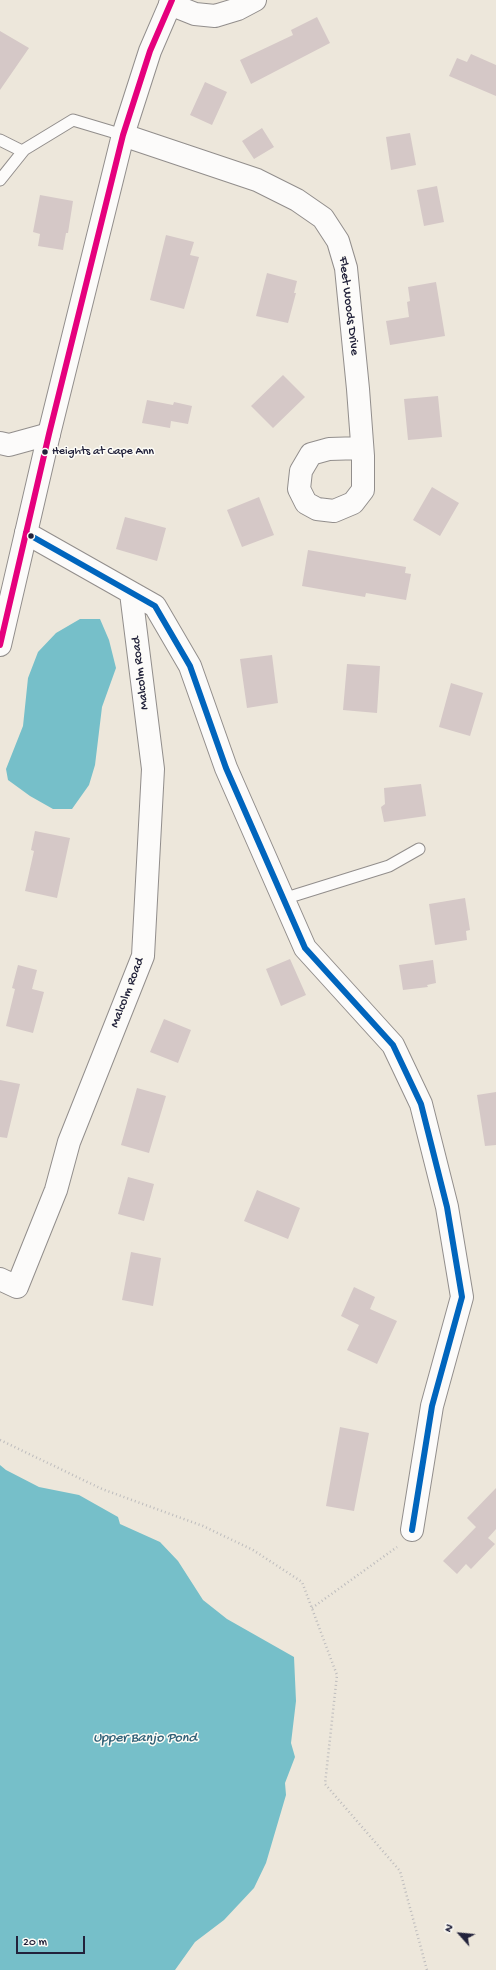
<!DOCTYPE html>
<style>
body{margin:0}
#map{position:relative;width:496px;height:1970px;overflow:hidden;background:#ede7db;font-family:"Gochi Hand",sans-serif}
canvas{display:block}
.north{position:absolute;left:440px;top:1914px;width:40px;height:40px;-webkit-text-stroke:3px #fdfcf7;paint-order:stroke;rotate:297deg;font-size:11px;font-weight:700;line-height:16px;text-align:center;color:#22223b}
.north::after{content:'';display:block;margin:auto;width:14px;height:18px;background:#22223b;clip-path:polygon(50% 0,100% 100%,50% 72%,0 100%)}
.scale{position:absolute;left:16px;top:1936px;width:69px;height:18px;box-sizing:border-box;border:2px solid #22223b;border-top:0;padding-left:5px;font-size:12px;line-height:14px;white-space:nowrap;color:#22223b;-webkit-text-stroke:3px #fdfcf7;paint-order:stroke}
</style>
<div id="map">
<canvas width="496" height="1970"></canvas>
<div class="north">N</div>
<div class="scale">20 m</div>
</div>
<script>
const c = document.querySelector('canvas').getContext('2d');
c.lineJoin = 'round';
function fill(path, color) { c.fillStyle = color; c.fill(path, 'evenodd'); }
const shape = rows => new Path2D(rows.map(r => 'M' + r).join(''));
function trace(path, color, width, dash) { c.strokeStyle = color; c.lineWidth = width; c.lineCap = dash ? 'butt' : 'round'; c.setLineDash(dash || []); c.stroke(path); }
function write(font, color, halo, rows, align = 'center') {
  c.font = font + ' "Gochi Hand",sans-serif'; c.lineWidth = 3; c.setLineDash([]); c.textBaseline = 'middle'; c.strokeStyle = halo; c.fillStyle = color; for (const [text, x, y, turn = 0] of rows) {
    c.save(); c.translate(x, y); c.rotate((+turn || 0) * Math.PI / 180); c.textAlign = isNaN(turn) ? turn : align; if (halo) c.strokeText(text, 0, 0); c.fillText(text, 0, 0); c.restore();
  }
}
const water = shape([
 [80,619,100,619,109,640,116,668,102,707,95,765,89,785,72,809,53,809,30,796,8,780,6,769,23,726,28,678,38,652,56,633],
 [0,1465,6,1470,39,1487,79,1495,118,1517,120,1524,160,1542,178,1561,203,1600,227,1619,294,1657,296,1701,291,1743,295,1757,285,1783,286,1795,266,1863,254,1888,224,1920,195,1942,175,1970,0,1970]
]);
const building = shape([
 [317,17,330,43,251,84,240,60,293,35,291,30],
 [0,31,29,48,0,90],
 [471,54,496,65,496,96,449,76,457,58,467,62],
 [205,82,227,92,212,125,190,115],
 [262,128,274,147,254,159,242,141],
 [410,133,416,165,391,170,386,137],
 [437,186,444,222,424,226,417,190],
 [40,195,73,201,68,233,66,233,63,250,38,246,40,234,33,232],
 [166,235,194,242,190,255,199,257,184,309,150,300],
 [267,273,297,281,294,293,296,293,288,323,256,316],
 [436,282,445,336,390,345,386,321,409,317,407,302,410,301,408,287],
 [283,375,305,397,273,428,251,406],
 [438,396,442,437,408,440,404,399],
 [147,400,173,405,174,402,192,406,188,424,171,421,170,428,142,423],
 [432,487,459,503,440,536,413,520],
 [259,497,274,535,242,547,227,510],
 [125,517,166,528,157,561,116,549],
 [308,550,406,567,405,573,411,574,406,600,366,593,365,597,302,586],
 [272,655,278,703,247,708,240,659],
 [347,664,380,666,377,713,343,710],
 [451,683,483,693,470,736,439,727],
 [421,784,426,816,384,822,381,807,385,804,384,788],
 [35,831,70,838,57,898,25,891,34,851,31,850],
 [465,898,470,930,466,931,467,940,435,945,429,904],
 [290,959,306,995,281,1006,266,969],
 [433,960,436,983,427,985,428,987,403,990,399,965],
 [18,965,37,970,32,989,44,992,33,1033,6,1026,15,989,12,988],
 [164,1019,191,1030,178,1063,150,1052],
 [0,1080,20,1084,7,1138,0,1137],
 [137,1088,166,1096,149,1153,121,1145],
 [496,1092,496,1145,485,1146,477,1095],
 [128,1177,154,1184,144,1221,118,1214],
 [257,1190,300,1208,288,1239,244,1221],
 [131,1252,161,1258,153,1306,122,1300],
 [354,1287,375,1297,370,1309,397,1321,377,1364,347,1350,359,1325,341,1316],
 [340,1427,369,1433,354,1511,326,1506],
 [496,1488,496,1529,488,1538,495,1544,471,1569,466,1564,457,1574,443,1561,476,1527,467,1518]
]);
const path = shape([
 [0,1440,102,1489,203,1526,253,1550,302,1582,337,1675,325,1784,400,1871,427,1970],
 [312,1608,397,1547]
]);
const service = shape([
 [0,140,22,151,73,120,123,135],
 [0,180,24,150],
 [283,899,389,866,419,849]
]);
const minor = shape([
 [170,4,195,14,215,16,238,9,255,0],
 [123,135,257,180,297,200,323,218,338,241,346,268,358,389,363,456,363,490,353,503,334,511,317,509,306,503,299,489,301,471,311,454,329,449,362,448],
 [0,443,9,445,49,434],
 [26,533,155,606,190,666,226,768,305,948,393,1045,421,1104,447,1207,462,1297,432,1406,412,1530],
 [0,1279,17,1287,56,1190,69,1142,143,956,153,769,131,593]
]);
const tertiary = shape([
 [0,645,49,434,123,135,150,51,172,0]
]);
const bus1 = shape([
 [26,533,155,606,190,666,226,768,305,948,393,1045,421,1104,447,1207,462,1297,432,1406,412,1530]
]);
const bus2 = shape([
 [0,645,49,434,123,135,150,51,172,0]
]);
const markers = [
 [45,452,3.5,"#22223b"],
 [31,536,3.5,"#22223b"]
];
const busNames = [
 ["Heights at Cape Ann",52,452]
];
const streetNames = [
 ["Fleet Woods Drive",348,306,83],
 ["Malcolm Road",141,673,-97],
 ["Malcolm Road",128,993,-69]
];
const waterNames = [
 ["Upper Banjo Pond",145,1739]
];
fill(water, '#76bfc9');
fill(building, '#d5c8c7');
trace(service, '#928e8c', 13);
trace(minor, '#928e8c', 24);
trace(tertiary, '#928e8c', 24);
trace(path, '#bdbcbd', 2.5, [1, 3]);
trace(service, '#fcfbfa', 11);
trace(minor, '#fcfbfa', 22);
trace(tertiary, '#fcfbfa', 22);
trace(bus1, '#0065bd', 6);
trace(bus2, '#e5007d', 6);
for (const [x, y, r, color] of markers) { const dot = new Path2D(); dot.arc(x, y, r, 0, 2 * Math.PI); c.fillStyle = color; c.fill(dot); trace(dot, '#fdfcf7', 1.5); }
write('12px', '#22223b', '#fdfcf7', busNames, 'left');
write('13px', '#22223b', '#fdfcf7', streetNames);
write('italic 14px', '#316177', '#fdfcf7', waterNames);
</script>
